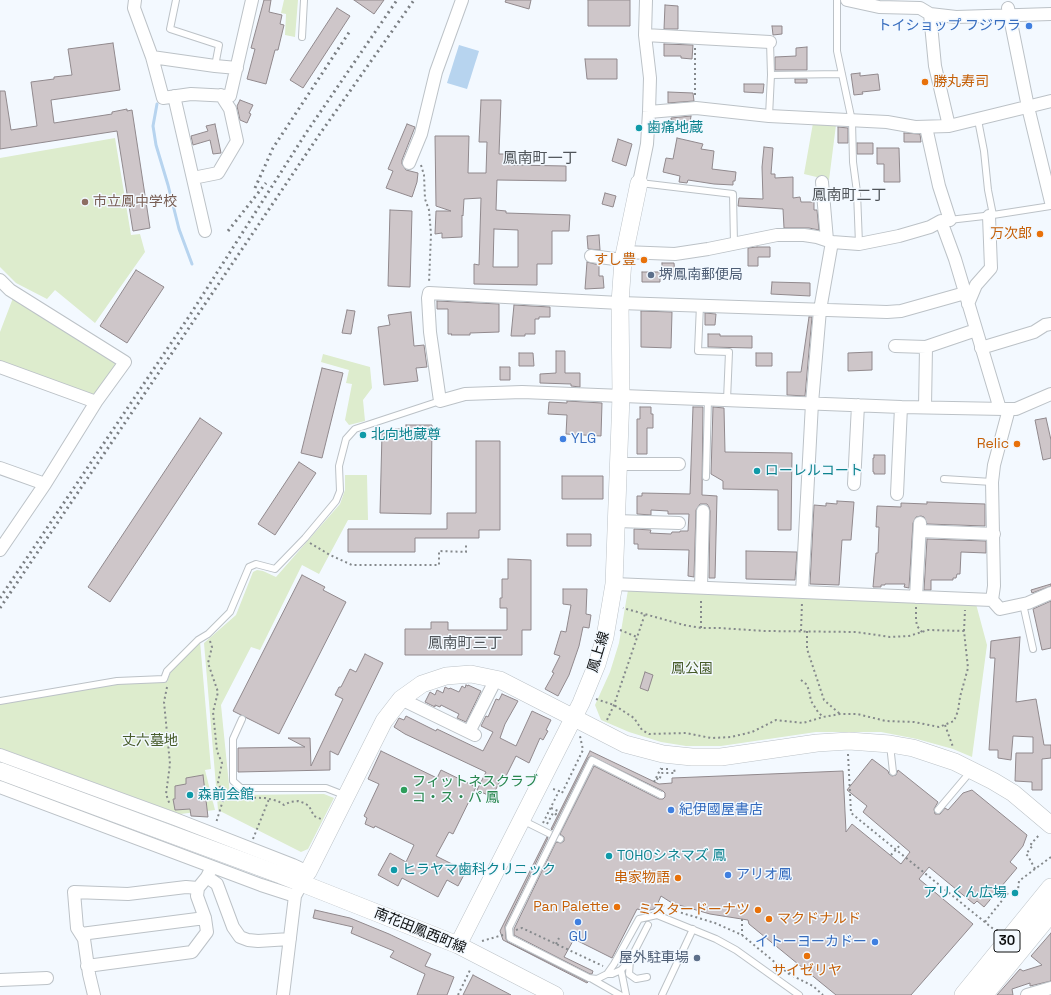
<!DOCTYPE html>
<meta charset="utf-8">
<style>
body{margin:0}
canvas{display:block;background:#f3f9ff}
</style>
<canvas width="1051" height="995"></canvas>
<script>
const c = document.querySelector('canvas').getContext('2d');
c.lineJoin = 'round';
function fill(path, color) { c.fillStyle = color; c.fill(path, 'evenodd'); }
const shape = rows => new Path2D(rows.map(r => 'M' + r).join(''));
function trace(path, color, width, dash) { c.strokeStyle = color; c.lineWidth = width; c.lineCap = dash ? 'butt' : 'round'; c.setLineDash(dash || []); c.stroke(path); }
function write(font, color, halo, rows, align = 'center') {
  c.font = font + ' "Space Grotesk","Noto Sans JP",sans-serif'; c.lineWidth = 3; c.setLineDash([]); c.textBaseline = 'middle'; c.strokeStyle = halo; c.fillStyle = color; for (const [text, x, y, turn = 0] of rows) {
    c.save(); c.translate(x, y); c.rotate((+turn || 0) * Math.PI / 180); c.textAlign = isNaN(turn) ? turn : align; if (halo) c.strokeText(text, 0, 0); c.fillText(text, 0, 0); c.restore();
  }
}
const green = shape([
 [284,0,298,0,295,37,285,35,286,14,281,13],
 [813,123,836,125,829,180,804,174],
 [115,138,131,235,140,234,145,252,95,323,55,290,47,299,16,283,0,267,0,158],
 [13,298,115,360,116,364,96,394,92,395,0,361,0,332],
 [323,354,370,367,372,388,363,400,365,421,349,425,345,420,352,384,346,383,349,370,321,362],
 [345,475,367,475,368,520,348,520,319,574,302,565,260,650,251,647,221,705,230,795,324,794,334,798,308,849,301,852,218,810,204,643,236,615,253,572,257,570,263,571,276,577,340,504,345,490],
 [628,590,976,604,987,645,972,757,953,749,917,739,881,732,816,732,721,746,686,746,661,742,629,732,601,720,595,705,610,672,619,643],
 [200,641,211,769,205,770,215,810,180,814,0,748,0,704,120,684,167,682,171,671]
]);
const water = shape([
 [459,45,479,51,467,89,447,83]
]);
const stream = shape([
 [157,104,153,126,156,145,168,185,179,229,192,264]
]);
const building = shape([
 [264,0,271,0,269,12,282,15,280,24,284,25,278,50,275,50,266,84,247,79,255,49,251,48,264,0],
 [354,0,384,0,374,14,354,0],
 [506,0,531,0,529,9,505,2,506,0],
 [588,0,630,0,630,26,588,26,588,0],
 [665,5,678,6,678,29,664,29,665,5],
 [337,8,350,16,303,88,290,80,337,8],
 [772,26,782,26,782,34,773,35,772,26],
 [113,43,120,90,51,100,54,123,112,114,112,112,127,109,127,111,132,110,150,228,133,231,117,131,0,149,0,91,5,91,11,130,37,126,31,82,54,79,54,77,72,75,68,49,113,43],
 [664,44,693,45,692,59,681,58,681,56,664,56,664,44],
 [807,47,807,70,775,70,775,57,796,56,796,48,807,47],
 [585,59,617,59,617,79,587,79,585,59],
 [860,73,860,76,878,74,880,90,862,92,863,94,854,95,851,74,860,73],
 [795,79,807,79,807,83,795,83,795,79],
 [744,84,764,84,763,93,744,92,744,84],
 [668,92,693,93,694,101,668,103,668,92],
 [240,100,253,105,249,113,251,114,247,123,240,120,237,106,240,100],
 [481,100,501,100,499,154,512,154,512,165,566,166,566,181,497,180,496,210,506,211,506,213,570,215,569,231,552,231,552,264,537,264,537,285,474,284,474,264,479,265,481,198,464,199,463,216,462,215,462,237,442,238,442,233,435,234,436,211,451,211,436,206,435,136,469,136,468,173,486,173,487,142,479,142,481,100],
 [494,229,518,230,518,267,493,267,494,229],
 [691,116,690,123,671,120,671,118,691,116],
 [215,124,221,153,213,154,210,140,193,145,191,136,208,131,206,126,215,124],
 [407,124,415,127,402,160,402,164,406,170,418,173,417,182,412,197,386,188,393,171,388,169,407,124],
 [838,127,848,128,848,143,838,143,838,127],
 [904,133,920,134,921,142,904,142,904,133],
 [677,138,703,144,701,149,714,151,712,169,736,172,735,181,733,181,733,185,714,184,688,180,687,183,679,182,680,176,663,172,666,158,673,159,677,138],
 [618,139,632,144,626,166,612,161,618,139],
 [857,143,873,143,873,154,857,154,857,143],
 [764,147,773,148,771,174,775,174,775,178,793,177,793,198,800,197,801,202,814,202,814,210,817,210,819,230,809,228,784,228,783,209,738,206,739,198,763,199,762,167,764,147],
 [877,148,899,148,900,182,884,182,884,164,877,164,877,148],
 [605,193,616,196,613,207,602,204,605,193],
 [390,210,412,211,410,287,388,286,390,210],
 [599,235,600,250,588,249,587,236,599,235],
 [757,247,770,247,770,257,758,257,758,266,748,266,748,248,757,247],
 [587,262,599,265,599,276,603,276,604,288,585,289,587,262],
 [662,263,674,263,675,274,662,274,662,263],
 [136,270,164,287,127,343,100,326,136,270],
 [642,272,660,272,660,282,642,282,642,272],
 [772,282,810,283,810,296,771,294,772,282],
 [437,301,499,304,499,332,470,333,470,335,451,335,452,334,448,334,448,309,437,309,437,301],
 [514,305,550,307,550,317,539,317,539,319,535,319,535,334,525,334,525,336,511,336,514,305],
 [347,310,355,311,351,334,342,333,347,310],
 [641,311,672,312,671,348,641,347,641,311],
 [411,312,414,346,424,345,427,367,416,368,418,381,384,385,378,327,390,325,388,315,411,312],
 [705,313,716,314,715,325,705,325,705,313],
 [809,317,812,317,805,396,787,395,787,372,801,372,809,317],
 [708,334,720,334,720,336,752,336,752,348,708,347,708,334],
 [556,351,565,351,565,373,580,373,580,387,571,386,571,384,540,383,540,374,556,373,556,351],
 [872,352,872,370,848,371,848,353,872,352],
 [519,353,533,353,534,366,519,366,519,353],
 [756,353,772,353,772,366,756,366,756,353],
 [500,367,510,367,510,380,500,380,500,367],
 [322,368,343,373,322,458,301,453,322,368],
 [567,401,602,403,601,436,566,434,567,415,548,414,549,402,567,403,567,401],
 [640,407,651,407,651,414,653,414,653,428,647,428,647,454,637,454,637,419,640,419,640,407],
 [693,407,703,407,702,495,717,496,715,578,709,578,710,511,709,507,707,504,700,504,696,510,694,577,688,576,689,550,638,549,638,544,634,544,634,529,651,530,650,533,671,534,672,532,680,532,680,531,688,531,689,514,668,514,668,511,651,510,651,515,637,514,637,496,642,496,642,493,690,494,693,407],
 [713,407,724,408,725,452,792,453,791,530,778,530,778,490,723,489,723,481,711,474,713,407],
 [200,418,222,433,110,602,88,587,200,418],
 [1046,418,1051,440,1051,458,1043,460,1035,420,1046,418],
 [406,425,432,425,431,514,380,513,382,433,395,433,395,429,406,429,406,425],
 [476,441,500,441,500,530,479,530,479,538,415,538,415,552,348,552,348,529,447,529,447,513,476,513,476,441],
 [874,455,885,455,885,474,874,474,874,472,873,472,873,458,874,458,874,455],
 [299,462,316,473,275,535,258,524,299,462],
 [562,476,603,476,603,499,562,499,562,476],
 [837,501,854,502,851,540,842,540,839,585,810,584,814,505,826,506,826,503,837,504,837,501],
 [927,502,985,504,985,526,927,524,924,517,921,516,916,517,913,523,909,588,904,587,905,584,885,584,885,585,881,585,881,587,873,587,876,553,878,553,879,527,876,527,877,506,901,507,901,503,927,504,927,502],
 [567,534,591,534,591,546,567,546,567,534],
 [927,539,986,541,986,553,961,552,960,574,957,574,956,578,953,578,953,580,931,580,931,590,924,590,927,539],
 [746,551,797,552,795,580,746,579,746,551],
 [508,559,531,560,531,630,522,630,522,655,405,655,405,629,431,629,431,622,448,622,448,630,507,630,507,608,500,608,500,598,502,598,502,579,508,579,508,559],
 [302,575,325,587,323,590,346,602,279,734,233,711,302,575],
 [1051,584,1051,586,1032,593,1031,590,1051,584],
 [563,589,587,589,586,614,591,615,589,628,583,627,579,646,569,675,558,696,545,689,554,673,552,672,560,656,554,654,561,631,566,632,571,605,563,604,563,589],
 [1051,601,1051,648,1042,650,1033,609,1051,601],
 [1020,637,1016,702,1036,699,1044,745,1051,745,1051,758,1042,759,1042,790,1032,790,1032,782,1015,781,1016,753,1033,753,1033,737,1013,736,1011,760,998,758,998,750,989,750,995,658,990,658,991,641,1020,637],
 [365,654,383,663,338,755,330,751,330,770,238,772,238,748,305,747,288,738,310,738,311,766,343,699,335,695,339,687,341,687,350,669,356,672,365,654],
 [645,672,653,675,648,691,640,688,645,672],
 [466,685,468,686,468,685,481,691,466,722,457,718,459,714,441,705,440,707,435,705,435,707,425,702,430,692,435,695,437,690,443,693,445,687,449,689,450,688,459,692,462,686,465,688,466,685],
 [502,694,518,701,505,724,500,738,516,746,532,711,551,720,546,730,548,731,543,740,540,738,529,763,516,756,505,778,502,777,492,797,477,790,486,772,405,734,394,727,399,718,404,720,406,716,436,731,437,729,483,751,493,732,481,726,486,716,488,717,496,699,499,700,502,694],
 [381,751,437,778,441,770,476,787,453,834,449,832,436,856,466,871,458,886,447,880,438,897,402,878,398,886,378,875,390,853,406,862,414,845,375,826,374,828,365,824,367,818,364,816,379,784,368,779,381,751],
 [590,751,659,784,672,783,672,778,843,771,846,832,852,824,901,864,910,852,863,812,867,806,847,790,872,759,888,771,889,774,892,776,896,775,898,770,938,802,934,809,935,814,940,814,945,808,948,810,963,793,972,790,1027,835,1023,846,1010,862,1017,868,984,907,977,901,974,904,929,867,919,879,973,924,911,995,836,995,749,924,748,920,710,914,672,903,661,896,657,905,654,909,646,911,637,909,612,958,574,939,564,957,593,971,592,974,590,974,514,935,514,929,556,842,561,843,564,841,564,837,560,834,594,766,659,799,663,799,665,797,665,793,663,791,591,756,588,758,552,830,551,829,590,751],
 [203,775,208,817,191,816,190,809,175,810,173,799,175,799,175,786,186,784,186,778,203,775],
 [547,837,548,838,505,926,506,939,508,942,588,982,587,983,503,940,500,931,547,837],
 [315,910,350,918,389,934,431,954,425,966,454,977,447,995,417,995,425,974,390,957,394,951,351,933,353,927,313,918,315,910],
 [1051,933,1051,981,1030,986,1030,983,1012,989,1013,995,997,995,1020,969,1023,971,1042,965,1031,956,1051,933],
 [473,975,511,995,463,995,473,975]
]);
const path = shape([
 [695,48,695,97],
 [421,165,424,175,425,199,429,210,431,234,429,283],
 [310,543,330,555,352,565,439,565,439,551,466,552,466,543],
 [916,607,916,620,917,626,922,632],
 [701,628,701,598],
 [620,630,637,637],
 [801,631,802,602],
 [807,631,807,649,824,700,840,714],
 [964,631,965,610],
 [210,641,212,647,208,663,218,692,213,712,217,751,222,763,218,782,224,797,216,823],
 [801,680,806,684,809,690,811,701,818,712,823,717],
 [167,687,164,702,170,764,166,794,170,805],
 [596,699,614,705,634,718,642,730,649,734,686,733,711,738,731,737,752,732,776,720,803,723,823,717,840,714,857,714,886,721,914,722,939,727,954,721,958,711,960,697,968,668,964,631,928,630,909,636,890,637,856,632,765,631,719,628,701,628,684,625,623,608],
 [607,720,614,705,645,614],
 [945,725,953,747],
 [848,754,851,813,997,932],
 [661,769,669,769],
 [656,778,661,768],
 [654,782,656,778,659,780,662,773,675,773,674,769],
 [562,793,583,750,580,736],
 [224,797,265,798,278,801,284,805,290,802,298,801,304,803,309,806,314,816,321,819],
 [551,808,558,811],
 [543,823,559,791,553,789],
 [547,824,553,813,556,814,555,815],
 [253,839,269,799],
 [891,855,901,844],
 [1035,869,1028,856,1026,854,1033,845,1031,844,1040,834],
 [658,903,669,909,715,923,742,935,789,974,813,986,823,995],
 [742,919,742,935],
 [985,922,1008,893,1014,893,1018,890,1019,881,1051,857],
 [516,930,522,928,603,966],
 [482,941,503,935],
 [556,944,559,938],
 [789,974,797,963],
 [458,995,471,968]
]);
const lane = shape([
 [176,0,170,29,219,45,215,66],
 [837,0,837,51,852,121,853,162,857,192,859,244],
 [302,37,304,0],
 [771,75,842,74],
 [769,116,771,75,770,42],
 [978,120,984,151,988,190,993,215],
 [640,183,733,194,734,244],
 [949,220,993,215,1051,206],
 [700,305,698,351,729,352,727,400],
 [706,477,708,399],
 [944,479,992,482],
 [1023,604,1033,649],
 [0,701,117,681,164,679,167,671,198,640,208,634,230,612,249,567,256,564,275,569,305,538,336,501,340,491,339,466,346,439,355,429,440,401],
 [242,719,233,739,233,781,241,788,326,788,344,795],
 [890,745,893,772],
 [938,810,971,771],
 [522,820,560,839],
 [630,960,629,974,636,979,647,977],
 [621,970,626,995],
 [607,974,612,974,621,970,630,960,648,925],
 [589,978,597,979,607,974,614,964,639,919,657,915,716,939,736,950,799,995],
 [592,979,620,995],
 [662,995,693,929]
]);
const street = shape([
 [135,0,134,8,152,57,215,66,237,68],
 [847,0,879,7,920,8,930,14,956,17,1051,14],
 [1008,8,1028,107,1051,202],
 [930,14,935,66,949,126],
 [645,35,770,42],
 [152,57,163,98,191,94,230,96,252,0],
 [174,96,205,231],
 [649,112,696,108,769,116,887,122,915,127,949,126,1051,101],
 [926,127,939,186,950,220],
 [409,163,421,134,436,72,462,0],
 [193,178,218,173,237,141,230,109,221,95],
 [822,182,827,240],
 [639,183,647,144,649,112,650,78,645,35,646,0],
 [624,252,675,254,708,249,777,235,804,235,817,237,832,242,859,244,899,236,930,227,941,221,955,259,1000,409],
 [591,256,623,260],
 [0,280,10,290,125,362,96,402,45,484,0,550],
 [965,293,901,311,887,312,620,303,429,293,428,298,430,332,440,401,465,394,522,392,901,407,1004,409,1016,409,1051,394],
 [968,304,976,285,991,268,989,216],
 [895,346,926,347,976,330],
 [981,348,1034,332,1045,325,1051,324],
 [0,367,96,402],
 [925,407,926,347],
 [619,464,679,464],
 [0,468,45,484],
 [854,484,858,405],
 [897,494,901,407],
 [616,521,679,523],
 [920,531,994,534],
 [614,584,992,600,1000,609,1028,603,1051,593],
 [701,587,703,511],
 [802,592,812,403,820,310,832,242],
 [916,597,920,523],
 [992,600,994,586,992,482,994,465,1009,409],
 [401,699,475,735],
 [469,732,496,679],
 [0,755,175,819,293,865,308,872,295,896,283,995],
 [0,787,261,885,295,896],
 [207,877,217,884,233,927,240,937,248,940,258,941,290,939],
 [81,934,205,918],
 [87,966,192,952,207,932,205,918,197,896,198,888,207,877,212,867],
 [0,980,47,978],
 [94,995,89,974,84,939,77,928,74,892,128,894,186,887,198,888],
 [1027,995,1051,988]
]);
const secondary = shape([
 [0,771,281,875,458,945,555,995],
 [308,872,384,721,401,699,422,684,446,676,471,674,500,680,625,744,663,754,692,757,721,757,817,743,849,741,890,744,913,748,955,762,993,781,1013,793,1051,825],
 [458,945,581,703,597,664,605,637,614,584,621,396,620,303,623,260,639,183]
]);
const primary = shape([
 [964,995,1051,888],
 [983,995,1051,912]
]);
const rail = shape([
 [255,188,273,148,350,31],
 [228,231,266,183],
 [0,598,190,315,306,133,397,0],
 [0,608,317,138,414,0]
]);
const laneBridge = shape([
 [589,978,510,938,509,928,592,760,661,795]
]);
const markers = [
 [1029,26,4,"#3f7fe0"],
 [925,82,4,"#e8710a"],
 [639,128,4,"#0f9aa8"],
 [85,202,4,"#8d6e63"],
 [1040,234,4,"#e8710a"],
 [644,260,4,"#e8710a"],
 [651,275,4,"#5c6f8a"],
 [363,435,4,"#0f9aa8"],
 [563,439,4,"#3f7fe0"],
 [1017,444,4,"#e8710a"],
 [757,471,4,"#0f9aa8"],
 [404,790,4,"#2e9e5b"],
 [190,795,4,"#0f9aa8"],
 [671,810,4,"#3f7fe0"],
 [609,856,4,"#0f9aa8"],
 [394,870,4,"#0f9aa8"],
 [728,875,4,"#3f7fe0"],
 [678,878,4,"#e8710a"],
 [1015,893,4,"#0f9aa8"],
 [617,907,4,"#e8710a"],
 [758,910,4,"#e8710a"],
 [769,919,4,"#e8710a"],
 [578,922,4,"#3f7fe0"],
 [875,942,4,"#3f7fe0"],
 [807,956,4,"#e8710a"],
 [697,958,4,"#5c6f8a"]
];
const shields = [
 [1007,941,26]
];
const shieldNames = [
 ["30",1007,941]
];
const shopNames = [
 ["トイショップ フジワラ",1021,26,"right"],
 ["YLG",571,439],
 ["紀伊國屋書店",679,810],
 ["アリオ鳳",736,875],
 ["GU",578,937,"center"],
 ["イトーヨーカドー",867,942,"right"]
];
const foodNames = [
 ["勝丸寿司",933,82,"left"],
 ["万次郎",1032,234],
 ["すし豊",636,260],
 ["Relic",1009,444],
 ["串家物語",670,878],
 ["Pan Palette",609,907],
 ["ミスタードーナツ",750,910],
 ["マクドナルド",777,919,"left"],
 ["サイゼリヤ",807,971,"center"]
];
const cultureNames = [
 ["歯痛地蔵",647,128],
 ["北向地蔵尊",371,435],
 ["ローレルコート",765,471],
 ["森前会館",198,795],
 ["TOHOシネマズ 鳳",617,856],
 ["ヒラヤマ歯科クリニック",402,870],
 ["アリくん広場",1007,893,"right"]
];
const educationNames = [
 ["市立鳳中学校",93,202]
];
const serviceNames = [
 ["堺鳳南郵便局",659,275],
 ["屋外駐車場",689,958,"right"]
];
const streetNames = [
 ["鳳上線",599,652,-73],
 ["南花田鳳西町線",420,931,22]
];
const parkNames = [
 ["鳳公園",692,669],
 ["丈六墓地",150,741]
];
const leisureNames = [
 ["フィットネスクラブ",412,782],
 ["コ・ス・パ 鳳",412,798]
];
const neighbourhoodNames = [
 ["鳳南町一丁",540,159],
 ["鳳南町二丁",849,196],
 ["鳳南町三丁",465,644]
];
fill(green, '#ddeccd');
fill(water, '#b7d4ef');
trace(stream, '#b7d4ef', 3);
fill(building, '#cec6c9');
trace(building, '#91898d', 1);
trace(lane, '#bcc2c7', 8);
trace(street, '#bcc2c7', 14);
trace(secondary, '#bcc2c7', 18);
trace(primary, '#bcc2c7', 20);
trace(path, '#85898c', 2, [2, 3]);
trace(lane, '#fff', 6);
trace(street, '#fff', 12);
trace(secondary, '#fff', 17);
trace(primary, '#fff', 19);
trace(rail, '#7b7f83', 3, [2, 4]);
trace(laneBridge, '#bcc2c7', 8, []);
trace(laneBridge, '#fff', 6);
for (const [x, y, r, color] of markers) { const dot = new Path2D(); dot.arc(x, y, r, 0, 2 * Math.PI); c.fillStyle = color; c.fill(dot); trace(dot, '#f3f9ff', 1.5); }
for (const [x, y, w] of shields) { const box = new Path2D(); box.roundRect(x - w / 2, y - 11, w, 22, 3); c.fillStyle = '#f3f9ff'; c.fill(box); trace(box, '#0c0e0f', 1); }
write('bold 13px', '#0c0e0f', null, shieldNames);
write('14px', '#366cbe', '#f3f9ff', shopNames, 'left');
write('14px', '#c56008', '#f3f9ff', foodNames, 'right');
write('14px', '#0d838f', '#f3f9ff', cultureNames, 'left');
write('14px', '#785e54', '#f3f9ff', educationNames, 'left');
write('14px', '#4e5e75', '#f3f9ff', serviceNames, 'left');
write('14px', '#0c0e0f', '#f3f9ff', streetNames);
write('14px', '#465b29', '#f3f9ff', parkNames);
write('14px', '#27864d', '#f3f9ff', leisureNames, 'left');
write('15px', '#4f5459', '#f3f9ff', neighbourhoodNames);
</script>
